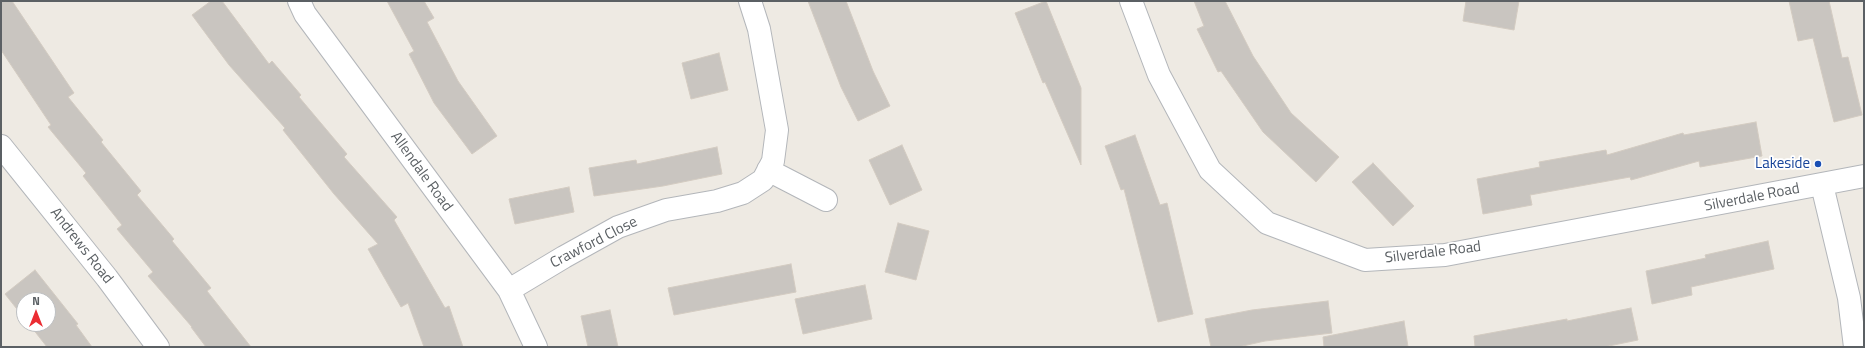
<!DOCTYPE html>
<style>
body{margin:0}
#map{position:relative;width:1865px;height:348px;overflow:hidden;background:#eeeae3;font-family:"Titillium Web",sans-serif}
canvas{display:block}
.frame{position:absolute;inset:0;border:2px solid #5b6064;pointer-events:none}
.north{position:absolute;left:16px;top:292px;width:40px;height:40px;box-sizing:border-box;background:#fff;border:1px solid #bdbfc1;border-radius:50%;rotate:0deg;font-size:11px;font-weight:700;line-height:16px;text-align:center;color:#5b6064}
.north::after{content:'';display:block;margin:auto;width:14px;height:18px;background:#eb2c32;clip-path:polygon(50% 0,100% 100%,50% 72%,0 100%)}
</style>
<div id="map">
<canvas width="1865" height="348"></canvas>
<div class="frame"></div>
<div class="north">N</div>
</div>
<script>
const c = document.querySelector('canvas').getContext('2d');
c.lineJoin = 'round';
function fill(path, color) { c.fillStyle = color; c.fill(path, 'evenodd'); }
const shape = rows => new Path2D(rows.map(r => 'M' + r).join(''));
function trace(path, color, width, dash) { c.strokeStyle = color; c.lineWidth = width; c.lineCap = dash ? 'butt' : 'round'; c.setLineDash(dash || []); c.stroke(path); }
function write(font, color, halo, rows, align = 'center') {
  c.font = font + ' "Titillium Web",sans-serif'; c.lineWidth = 3.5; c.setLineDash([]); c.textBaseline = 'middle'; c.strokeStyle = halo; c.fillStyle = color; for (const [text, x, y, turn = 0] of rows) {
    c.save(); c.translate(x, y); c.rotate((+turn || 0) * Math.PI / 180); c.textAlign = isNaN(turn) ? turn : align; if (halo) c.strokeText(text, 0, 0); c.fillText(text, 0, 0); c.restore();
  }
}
const building = shape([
 [1,1,12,1,74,93,68,97,103,140,101,142,141,191,137,195,174,239,172,241,211,288,207,291,251,347,206,347,191,327,192,327,148,276,153,272,117,229,122,225,83,176,86,173,48,127,51,125,1,50,1,1],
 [211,1,222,1,269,64,272,61,301,95,299,97,347,154,344,157,397,217,394,220,445,308,449,306,463,347,424,347,408,303,401,307,368,249,378,244,334,194,283,130,285,128,229,65,192,15,211,1],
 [387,1,424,1,434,18,427,22,458,81,497,136,472,154,434,103,409,54,414,51,387,1],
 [808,1,846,1,873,71,890,106,858,121,841,87,808,1],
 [1046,1,1081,88,1081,165,1045,82,1043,83,1015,13,1046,1],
 [1194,1,1225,1,1253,56,1291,113,1339,157,1316,182,1263,132,1221,71,1218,72,1197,29,1204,26,1194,1],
 [1466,1,1519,1,1514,30,1463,21,1466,1],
 [1789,1,1829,1,1842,58,1848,57,1862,115,1834,122,1813,38,1798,41,1789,1],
 [719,53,728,90,691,99,682,63,719,53],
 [1756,122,1762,156,1700,167,1699,161,1631,180,1630,177,1530,195,1532,205,1483,214,1477,179,1540,167,1539,162,1606,150,1607,155,1683,133,1684,135,1756,122],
 [1135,135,1160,205,1167,203,1193,314,1158,322,1124,189,1121,190,1105,146,1135,135],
 [902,145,922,190,890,205,869,160,902,145],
 [717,147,722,174,663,186,594,196,589,168,636,160,637,164,717,147],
 [1373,163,1414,206,1393,226,1352,182,1373,163],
 [569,187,574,212,515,224,509,199,569,187],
 [898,223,929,231,916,280,885,272,898,223],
 [1768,241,1774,269,1691,287,1692,295,1652,304,1646,271,1706,258,1705,255,1768,241],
 [791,264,796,292,674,315,668,288,791,264],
 [35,270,78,324,76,325,92,347,47,347,29,324,48,324,48,300,24,300,24,318,5,294,35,270],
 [865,285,872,319,803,334,795,299,865,285],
 [1328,301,1332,333,1265,341,1238,347,1211,347,1205,319,1252,310,1328,301],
 [1631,308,1638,340,1604,347,1475,347,1474,336,1567,319,1567,321,1631,308],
 [610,310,618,347,588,347,581,316,610,310],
 [1404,321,1408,347,1324,347,1323,337,1404,321]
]);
const street = shape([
 [299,1,305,14,509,290,536,347],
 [1131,1,1159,75,1210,170,1267,223,1365,260,1445,255,1864,176],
 [1,146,107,278,158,347],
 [768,170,826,200],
 [1822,185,1849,298,1855,347],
 [509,290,564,257,618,227,666,210,717,201,743,193,763,180,773,161,777,130,759,29,750,1]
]);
const markers = [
 [1818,164,4,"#1a4fb4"]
];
const transitNames = [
 ["Lakeside",1810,164]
];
const streetNames = [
 ["Allendale Road",421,172,54],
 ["Silverdale Road",1752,198,-11],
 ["Crawford Close",594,243,-27],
 ["Andrews Road",81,246,52],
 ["Silverdale Road",1433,253,-7]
];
fill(building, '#c9c5c0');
trace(building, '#d3cbc1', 1);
trace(street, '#b3b6ba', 24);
trace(street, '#fff', 22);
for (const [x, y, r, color] of markers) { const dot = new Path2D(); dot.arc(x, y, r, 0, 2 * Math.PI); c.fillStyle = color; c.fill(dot); trace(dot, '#fff', 1.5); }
write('15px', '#164399', '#fff', transitNames, 'right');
write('15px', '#5b6064', '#fff', streetNames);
</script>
